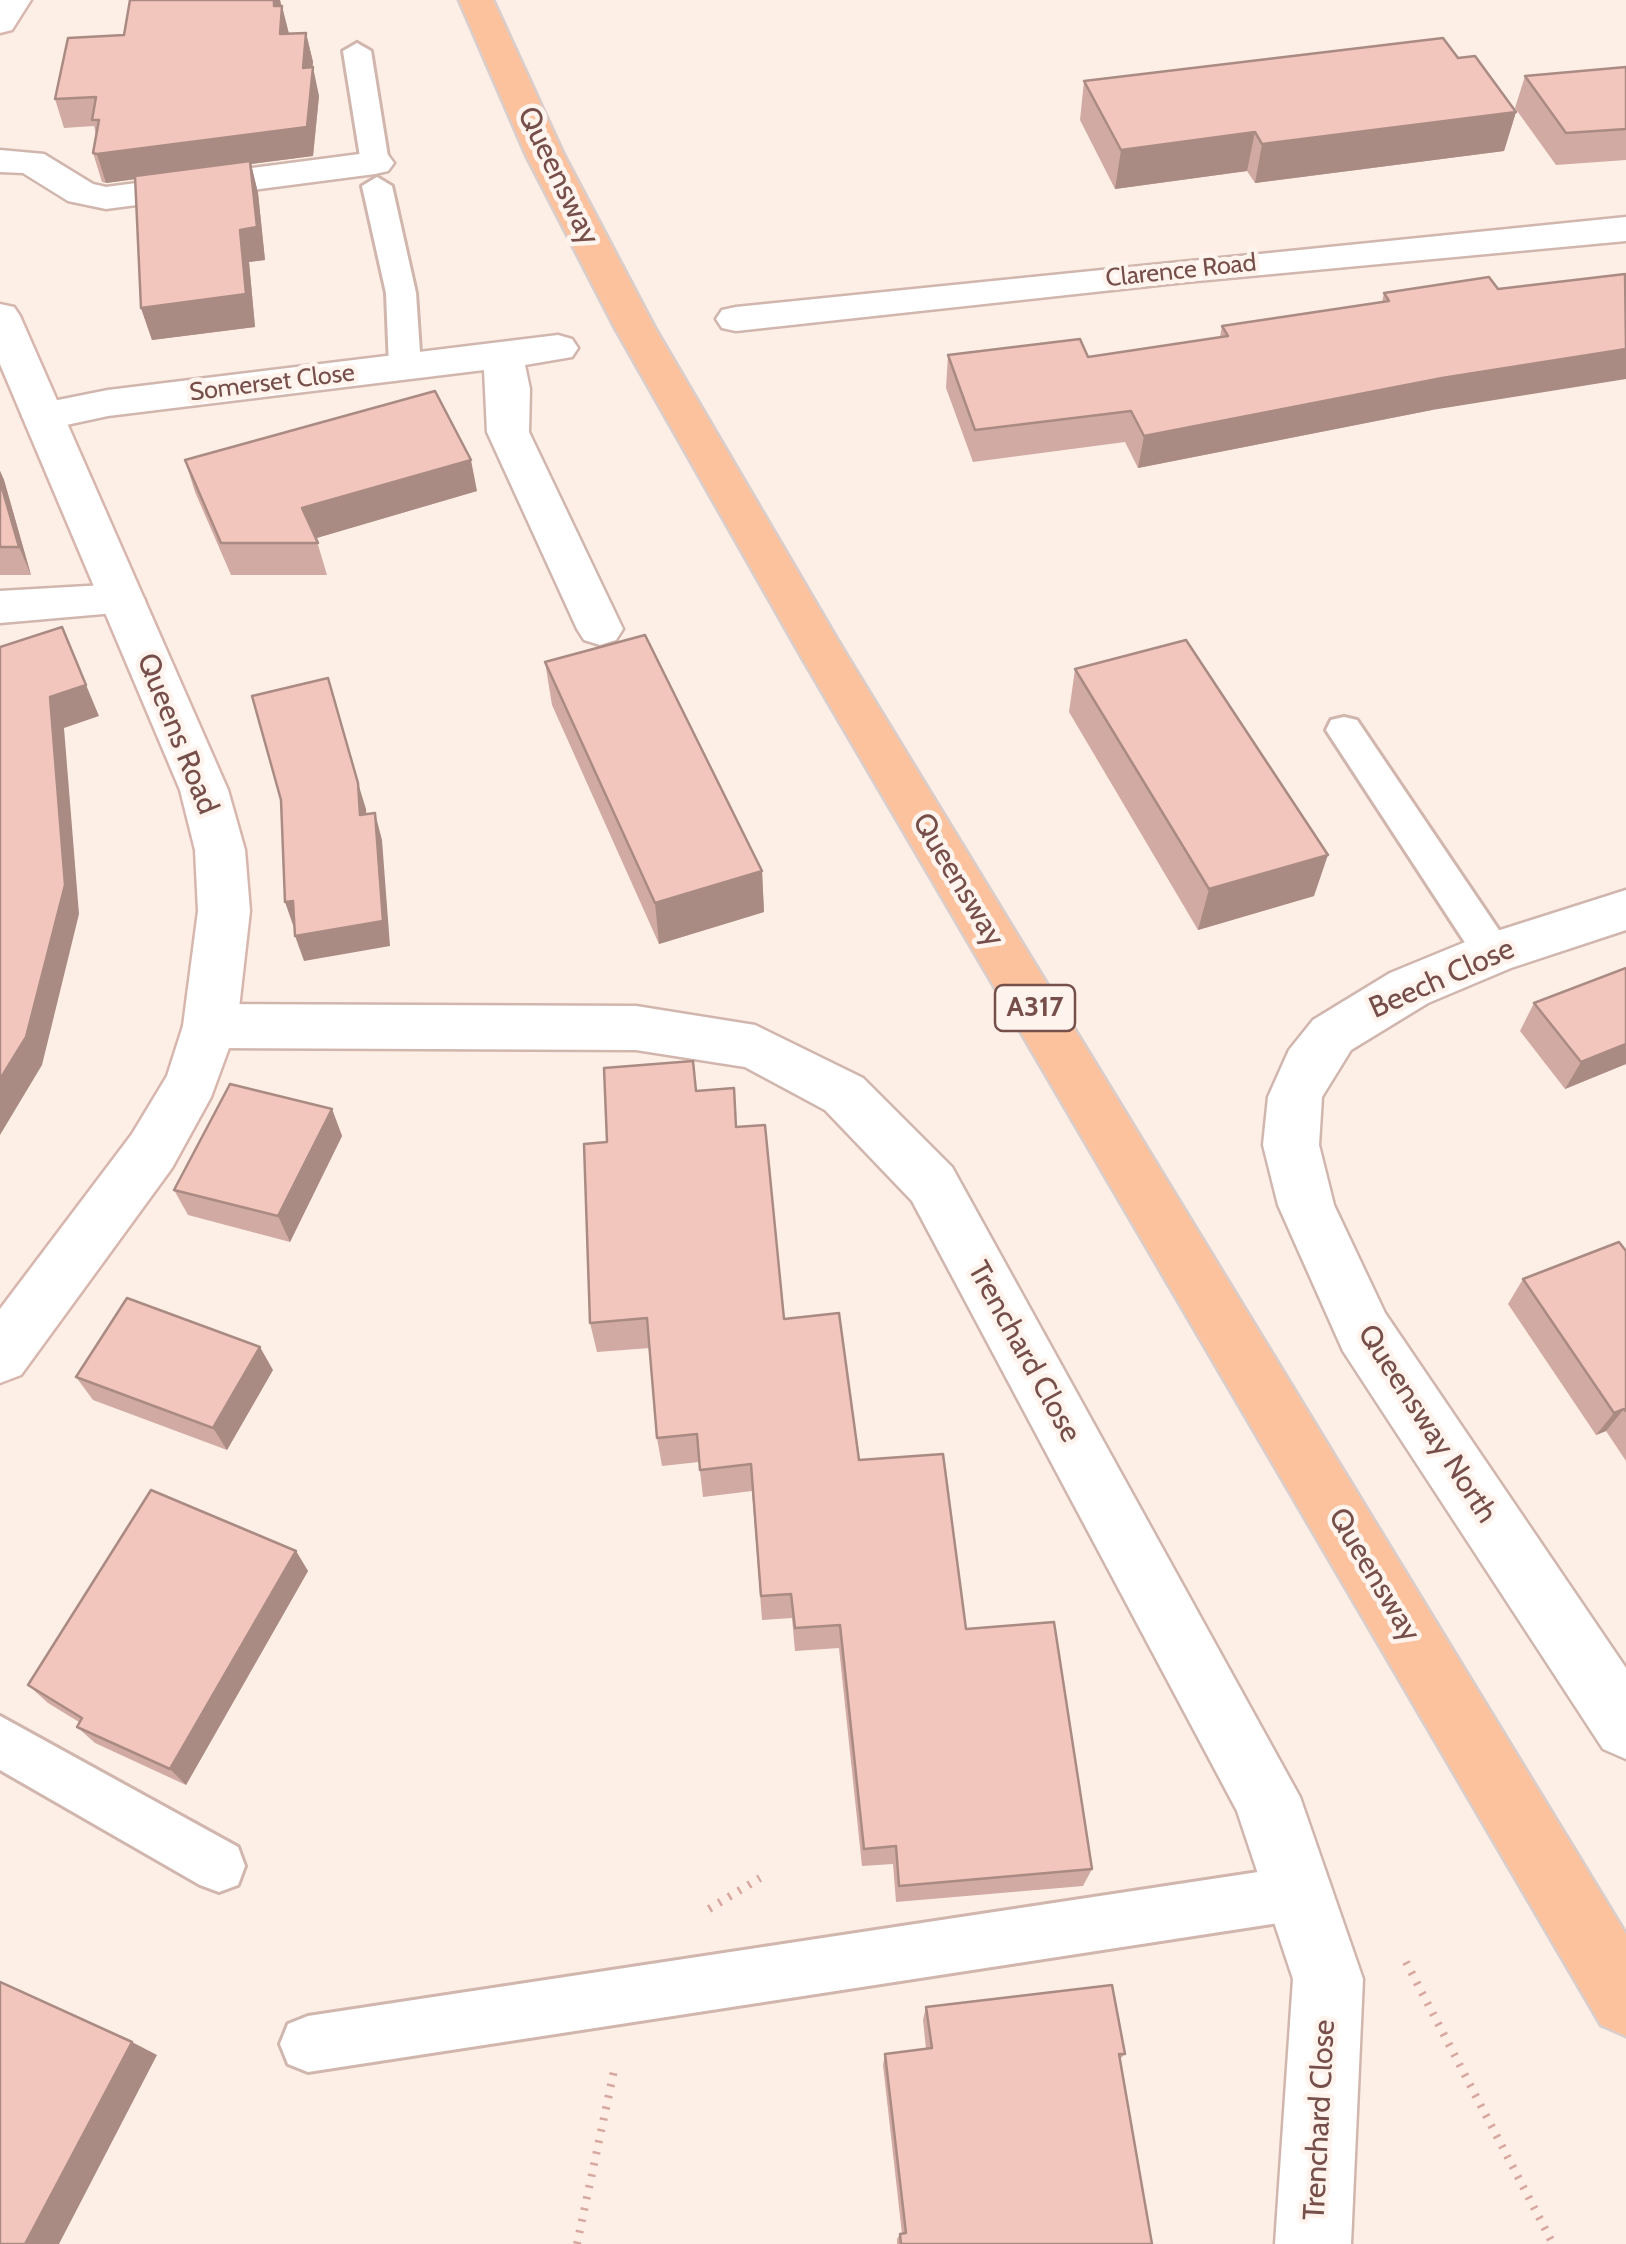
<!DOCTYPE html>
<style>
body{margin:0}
canvas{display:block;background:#fdefe6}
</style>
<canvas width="1626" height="2244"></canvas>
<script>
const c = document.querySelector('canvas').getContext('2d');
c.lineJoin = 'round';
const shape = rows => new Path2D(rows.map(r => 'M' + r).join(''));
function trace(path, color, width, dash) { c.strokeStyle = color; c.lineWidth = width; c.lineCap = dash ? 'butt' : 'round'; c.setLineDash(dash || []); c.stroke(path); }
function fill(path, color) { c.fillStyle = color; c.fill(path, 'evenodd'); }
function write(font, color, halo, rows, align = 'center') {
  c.font = font + ' Cabin,sans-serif'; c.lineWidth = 9; c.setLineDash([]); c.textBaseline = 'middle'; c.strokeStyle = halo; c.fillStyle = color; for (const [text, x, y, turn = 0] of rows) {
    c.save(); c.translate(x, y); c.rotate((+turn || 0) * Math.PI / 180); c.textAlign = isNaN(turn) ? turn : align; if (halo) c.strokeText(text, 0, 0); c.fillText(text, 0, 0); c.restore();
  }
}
const path = shape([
 [709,1909,760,1878],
 [1406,1962,1553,2244],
 [577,2244,615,2066]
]);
const lane = shape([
 [357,43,371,51,389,163,375,172,361,163,343,51,357,43],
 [377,177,392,186,416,293,421,367,416,374,405,377,394,374,389,367,386,293,362,186,377,177],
 [1344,717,1357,720,1507,942,1513,953,1507,964,1493,969,1479,964,1326,730,1331,720,1344,717],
 [0,1716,238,1847,245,1866,238,1885,219,1892,200,1885,0,1770,0,1716],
 [1298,1866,1317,1874,1325,1893,1317,1912,1298,1920,308,2072,288,2064,280,2044,288,2024,308,2016,1298,1866]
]);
const street = shape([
 [0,150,44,154,93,184,106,187,375,152,388,155,394,163,388,171,375,174,106,209,68,201,23,173,0,172,0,150],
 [1626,217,1626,241,1186,282,736,331,722,328,716,319,722,310,736,307,1626,217],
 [558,335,572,339,578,348,572,357,525,365,530,389,529,432,623,629,616,640,600,645,584,640,577,629,487,432,484,370,108,416,43,430,28,426,22,416,28,406,108,390,558,335],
 [122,584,138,589,145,600,138,611,0,623,0,591,122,584],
 [1626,890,1626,930,1511,968,1428,1003,1351,1050,1322,1097,1319,1145,1334,1205,1385,1313,1626,1668,1626,1759,1603,1749,1343,1351,1278,1205,1263,1145,1268,1097,1289,1050,1313,1020,1390,973,1475,938,1626,890],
 [210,1004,636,1006,755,1025,863,1078,952,1167,1300,1797,1363,1979,1351,2244,1275,2244,1293,1979,1237,1811,912,1201,825,1110,745,1067,636,1050,210,1048,191,1041,183,1026,191,1011,210,1004]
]);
const secondary = shape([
 [0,0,31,0,12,30,0,33,0,0],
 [0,304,14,307,20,316,228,790,245,850,250,911,237,1026,211,1097,172,1168,21,1375,0,1383,0,1309,132,1134,167,1076,183,1026,198,911,195,850,180,790,0,364,0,304]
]);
const primary = shape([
 [459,0,493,0,564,155,655,328,840,644,1626,1934,1626,2036,1601,2025,801,656,615,328,526,155,459,0]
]);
const wall = shape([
 [130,0,280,0,289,34,306,33,313,62,312,68,319,96,313,156,251,164,258,193,265,260,249,262,255,327,152,340,141,308,136,179,106,183,102,182,93,153,96,135,94,126,64,128,55,99,124,35],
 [1458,58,1516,112,1504,151,1255,183,1247,171,1115,189,1080,120,1084,81],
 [1626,67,1626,160,1556,165,1515,108,1525,76],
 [1489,277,1432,410,1138,468,1125,442,973,462,946,388,948,355,1088,357,1220,337,1222,326,1382,302,1384,293],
 [185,460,477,491,316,538,327,575,231,575,195,492],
 [0,471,4,480,31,575,0,575],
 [545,662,762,871,764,912,659,944,552,705],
 [1075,669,1314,896,1198,930,1069,712],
 [1534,1003,1626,1064,1565,1089,1520,1031],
 [696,1091,736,1127,784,1319,859,1460,966,1629,1092,1869,1083,1886,896,1902,893,1864,862,1866,839,1648,795,1651,792,1618,762,1620,752,1491,703,1497,699,1462,662,1466,657,1438,650,1348,597,1352,590,1323,607,1142],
 [332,1109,342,1136,290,1242,188,1215,174,1190],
 [1626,1251,1626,1461,1606,1431,1596,1435,1508,1304,1523,1279],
 [273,1370,227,1450,93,1400,76,1377],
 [296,1551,308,1571,186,1785,95,1743,77,1727,79,1722,48,1703,28,1685],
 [926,2007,1125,2054,1120,2059,1152,2244,897,2244,897,2239,900,2234,902,2234,883,2065,885,2054,926,2049,923,2020]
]);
const shadedWall = shape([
 [272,0,280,0,282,9,282,6,289,34,287,63],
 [306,33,313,62,310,97,303,68],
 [313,67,319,96,313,156,251,164,258,193,265,260,249,262,255,327,152,340,141,308,240,230,250,164,106,183,97,154],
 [1516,112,1504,151,1255,183,1262,144],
 [1255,132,1247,171,1115,189,1121,150],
 [1626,349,1626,379,1432,410,1138,468,1144,436,1442,378],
 [471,460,477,491,310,540,302,508],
 [0,471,4,480,31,575,19,547,0,481],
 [62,627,99,716,64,728,79,914,42,1065,0,1135,0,1079,50,697],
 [358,783,366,809,368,841,360,815],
 [375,813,382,840,390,946,304,961,295,936],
 [1328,855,1314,896,1198,930,1209,889],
 [762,871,764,912,659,944,655,903],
 [293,901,294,928,285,902],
 [1626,1044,1626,1064,1565,1089,1581,1062],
 [332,1109,342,1136,290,1242,278,1216],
 [260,1347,273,1370,227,1450,213,1428],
 [1624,1409,1606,1431,1596,1435,1614,1413],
 [296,1551,308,1571,186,1785,170,1769],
 [132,2042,157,2055,59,2244,25,2244]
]);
const building = shape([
 [130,0,274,0,274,6,282,6,280,34,306,33,303,68,313,67,307,127,97,154,93,153,99,120,92,120,96,97,55,99,68,38,124,35,130,0],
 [1443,38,1458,58,1475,56,1516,112,1262,144,1255,132,1121,150,1084,81,1443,38],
 [1626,67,1626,129,1566,133,1525,76,1626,67],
 [250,161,257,227,240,230,246,294,141,308,135,176,250,161],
 [1625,274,1626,349,1442,378,1144,436,1131,411,975,430,948,355,1080,339,1088,357,1228,336,1222,326,1389,301,1384,293,1489,277,1498,289,1625,274],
 [435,391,471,460,302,508,318,543,221,543,185,460,435,391],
 [0,481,19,547,0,547,0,481],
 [62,627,86,685,50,697,65,885,26,1037,0,1079,0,647,62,627],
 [645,635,762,871,655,903,545,662,645,635],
 [1186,640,1328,855,1209,889,1075,669,1186,640],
 [328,678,358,783,360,815,375,813,383,921,295,936,293,901,285,902,281,800,252,696,328,678],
 [1626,968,1626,1044,1581,1062,1534,1003,1626,968],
 [693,1061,696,1091,734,1088,736,1127,765,1125,784,1319,839,1313,859,1460,943,1454,966,1629,1054,1622,1092,1869,899,1886,896,1846,864,1849,840,1625,795,1628,791,1594,761,1596,751,1464,700,1470,697,1434,657,1438,647,1318,590,1323,584,1144,607,1142,604,1068,693,1061],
 [230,1084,332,1109,278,1216,174,1190,230,1084],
 [1619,1242,1626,1251,1626,1411,1624,1409,1614,1413,1523,1279,1619,1242],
 [127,1298,260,1347,213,1428,76,1377,127,1298],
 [151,1490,296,1551,170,1769,77,1727,82,1718,28,1685,151,1490],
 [0,1982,132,2042,25,2244,0,2244,0,1982],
 [1112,1985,1125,2054,1119,2054,1152,2244,901,2244,900,2234,906,2233,885,2054,932,2048,926,2007,1112,1985]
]);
const farStreetnames = [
 ["Clarence Road",1181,271,-6],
 ["Somerset Close",272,383,-7]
];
const shields = [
 [1035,1008,80]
];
const shieldNames = [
 ["A317",1035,1008]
];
const streetNames = [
 ["Queensway",558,176,64],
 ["Queens Road",177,734,68],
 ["Queensway",958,880,59],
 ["Beech Close",1442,979,-24],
 ["Trenchard Close",1024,1352,61],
 ["Queensway North",1427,1424,57],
 ["Queensway",1374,1575,59],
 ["Trenchard Close",1320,2120,-87]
];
trace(lane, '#d1b6ae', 6);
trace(street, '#d1b6ae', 5);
trace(secondary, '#d7b6ae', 5);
trace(primary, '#d9cecc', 5);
trace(path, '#d8a8a0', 8, [2.5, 9]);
fill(lane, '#fff');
fill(street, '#fff');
fill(secondary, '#fff');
fill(primary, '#fcc29e');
fill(wall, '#d1aaa3');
fill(shadedWall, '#aa8b84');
fill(building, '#f3c6bd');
trace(building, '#aa8b84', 2.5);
write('25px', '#774f4a', '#fff4ed', farStreetnames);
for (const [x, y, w] of shields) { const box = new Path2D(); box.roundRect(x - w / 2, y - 23, w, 46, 8); c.fillStyle = '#fff4ed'; c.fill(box); trace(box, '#774f4a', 2.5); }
write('bold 28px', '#774f4a', null, shieldNames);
write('30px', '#774f4a', '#fff4ed', streetNames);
</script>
